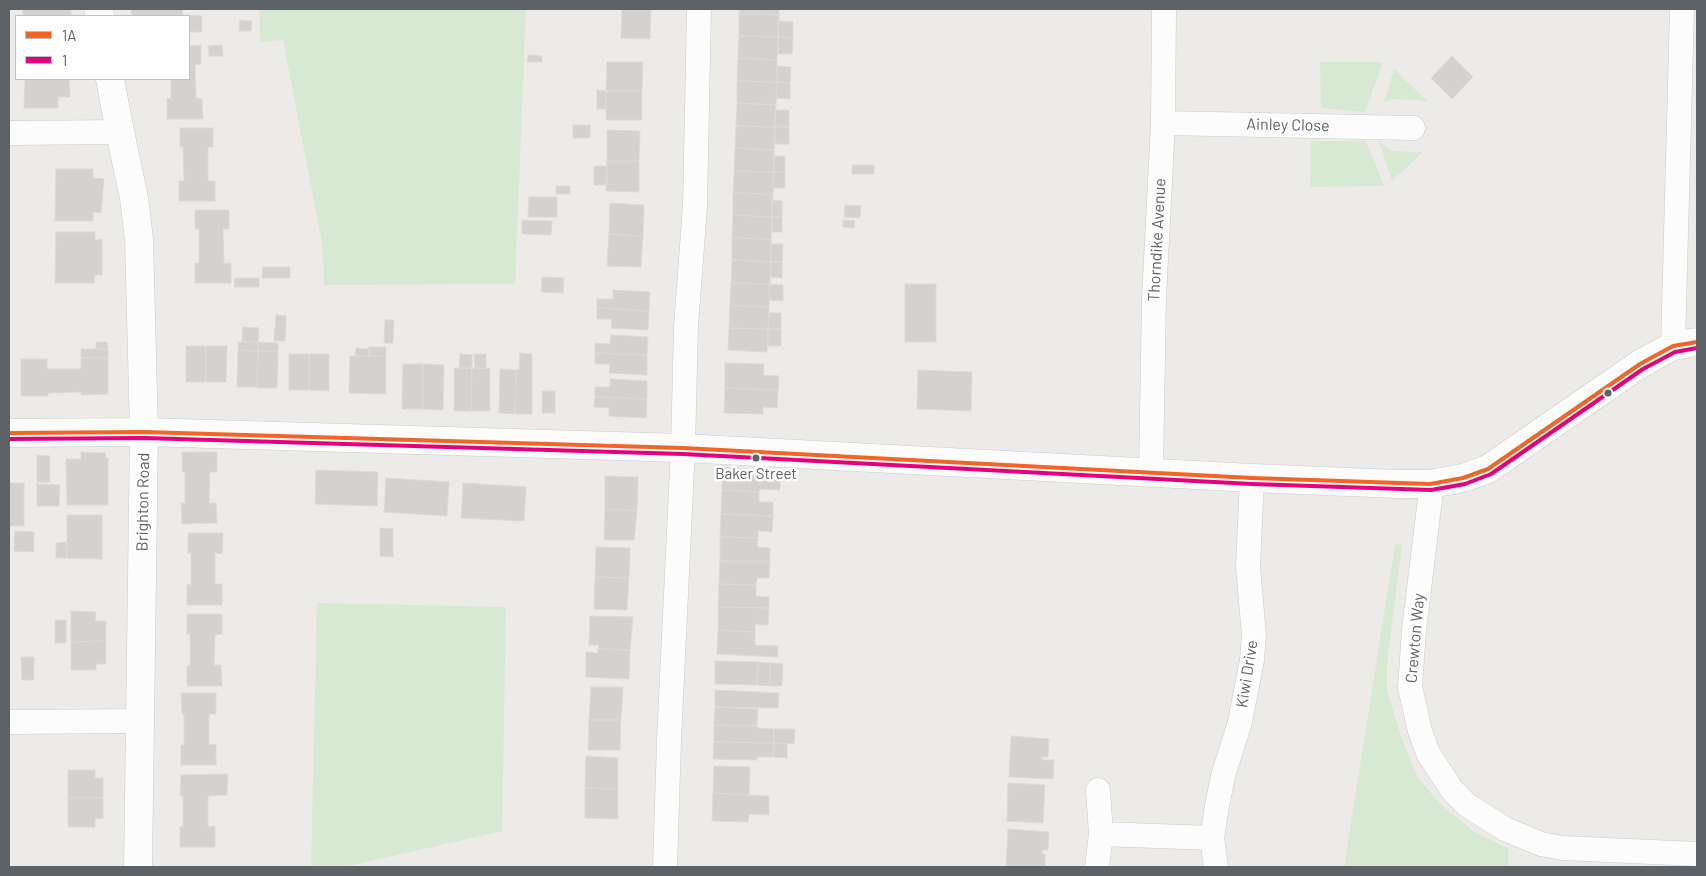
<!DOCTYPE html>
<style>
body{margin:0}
#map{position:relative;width:1706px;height:876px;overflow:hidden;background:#edebe8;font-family:Barlow,sans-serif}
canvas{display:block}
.frame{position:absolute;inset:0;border:10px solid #5d6266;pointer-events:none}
.legend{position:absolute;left:15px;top:15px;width:175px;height:65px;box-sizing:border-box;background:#fff;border:1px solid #bec0c2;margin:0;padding:6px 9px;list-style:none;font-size:15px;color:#5d6266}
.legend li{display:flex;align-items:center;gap:10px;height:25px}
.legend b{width:25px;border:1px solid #bec0c2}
</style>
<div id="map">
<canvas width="1706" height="876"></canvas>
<div class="frame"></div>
<ul class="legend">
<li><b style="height:6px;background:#f26522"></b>1A</li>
<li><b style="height:6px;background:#e5007d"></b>1</li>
</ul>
</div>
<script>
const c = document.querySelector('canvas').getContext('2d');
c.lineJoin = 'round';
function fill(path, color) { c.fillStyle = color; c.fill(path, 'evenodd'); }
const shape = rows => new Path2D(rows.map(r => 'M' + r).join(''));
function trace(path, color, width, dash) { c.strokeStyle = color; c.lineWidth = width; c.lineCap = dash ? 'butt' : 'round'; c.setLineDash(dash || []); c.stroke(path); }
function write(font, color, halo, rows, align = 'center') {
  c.font = font + ' Barlow,sans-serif'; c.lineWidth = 5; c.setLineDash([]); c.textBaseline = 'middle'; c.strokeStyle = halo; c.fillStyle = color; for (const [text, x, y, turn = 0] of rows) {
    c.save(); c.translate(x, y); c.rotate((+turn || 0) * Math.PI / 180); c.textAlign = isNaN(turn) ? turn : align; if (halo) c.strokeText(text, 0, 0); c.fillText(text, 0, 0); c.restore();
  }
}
const green = shape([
 [259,9,526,9,515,284,324,285,322,243,283,40,260,42],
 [1320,62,1383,62,1365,112,1321,108],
 [1394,69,1427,101,1395,99,1384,102],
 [1311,141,1366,141,1384,186,1310,187],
 [1379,141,1391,151,1423,152,1392,181],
 [1395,544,1402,545,1387,662,1387,691,1402,739,1417,776,1439,803,1473,831,1509,849,1508,867,1344,867],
 [317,603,506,607,502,831,345,867,311,867]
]);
const building = shape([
 [23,9,71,9,71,16,23,16,23,9],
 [131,9,182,9,183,15,202,16,202,32,189,32,189,16,132,16,131,9],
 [622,9,651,9,650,39,621,38,622,9],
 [740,9,779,9,779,15,739,14,740,9],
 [739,14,779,15,778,37,739,36,739,14],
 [240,20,252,21,251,31,239,31,240,20],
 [778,21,793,22,793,38,778,37,778,21],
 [739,36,778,37,777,60,738,58,739,36],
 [778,37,793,38,792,54,778,54,778,37],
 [201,45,201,64,195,65,196,98,202,99,203,119,167,119,167,98,171,99,171,79,189,79,189,46,201,45],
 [222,45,223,56,209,56,208,46,222,45],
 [528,55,542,56,542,62,527,62,528,55],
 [1452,56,1473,77,1452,99,1431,78,1452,56],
 [738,58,777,60,777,82,737,81,738,58],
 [607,62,643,62,642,91,606,91,607,62],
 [777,66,791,67,790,83,777,82,777,66],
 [25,79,69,79,70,97,58,97,58,108,24,108,25,79],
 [737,81,777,82,776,105,737,103,737,81],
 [777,82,790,83,790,99,776,98,777,82],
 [597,90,606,91,606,109,597,109,597,90],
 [606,91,642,91,642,120,606,120,606,91],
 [737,103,776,105,775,127,736,126,737,103],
 [775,110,789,110,789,127,775,127,775,110],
 [573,125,590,125,590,138,573,138,573,125],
 [736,126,775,127,774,150,735,148,736,126],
 [775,127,789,127,789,144,775,144,775,127],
 [180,128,213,128,213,147,208,147,208,181,215,181,215,201,179,201,179,181,184,181,183,147,180,147,180,128],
 [607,130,640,131,639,161,607,161,607,130],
 [735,148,774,150,774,172,734,171,735,148],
 [774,156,785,156,785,172,774,172,774,156],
 [607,161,639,161,639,192,606,191,607,161],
 [852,165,874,165,874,174,852,174,852,165],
 [594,166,607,166,607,185,594,185,594,166],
 [56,169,93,169,93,178,104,179,101,213,93,212,93,221,55,221,56,169],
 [734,171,774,172,773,194,733,193,734,171],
 [774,172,785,172,785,188,773,188,774,172],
 [556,186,570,186,570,194,556,194,556,186],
 [733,193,773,194,772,217,733,215,733,193],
 [529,197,557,197,557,217,528,217,529,197],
 [772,200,782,201,782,217,772,217,772,200],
 [610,203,644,205,643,236,609,234,610,203],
 [845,205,861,206,860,218,844,217,845,205],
 [195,210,229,210,229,229,223,229,224,263,231,263,231,283,195,283,195,263,199,263,199,229,195,229,195,210],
 [733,215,772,217,771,239,732,238,733,215],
 [772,217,782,217,782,232,772,232,772,217],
 [522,220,552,221,551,235,522,234,522,220],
 [843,220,855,221,854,228,843,227,843,220],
 [56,232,95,232,95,240,102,239,102,275,95,275,94,283,55,283,56,232],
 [609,234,643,236,641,267,607,266,609,234],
 [732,238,771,239,771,262,732,260,732,238],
 [771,244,783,244,782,262,771,262,771,244],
 [732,260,771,262,770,284,731,283,732,260],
 [771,262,782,262,782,278,770,277,771,262],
 [263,267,290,267,290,278,262,278,263,267],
 [542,277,564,278,563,293,541,292,542,277],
 [235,278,259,278,259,287,234,287,235,278],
 [731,283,770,284,769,307,730,305,731,283],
 [770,284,783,285,783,301,769,300,770,284],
 [905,284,936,284,936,342,905,342,905,284],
 [613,290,650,292,649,311,597,308,597,299,613,299,613,290],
 [730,305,769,307,768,329,729,328,730,305],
 [597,308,649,311,648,330,611,328,612,319,597,319,597,308],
 [769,313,781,313,781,329,768,329,769,313],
 [276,315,286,316,285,341,274,341,276,315],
 [385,320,394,320,393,343,384,343,385,320],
 [243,327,259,328,258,342,242,341,243,327],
 [729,328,768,329,767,352,728,350,729,328],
 [768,329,781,329,781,346,768,346,768,329],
 [611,335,648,337,647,355,595,353,595,343,610,344,611,335],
 [96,342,107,342,108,349,96,349,96,342],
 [238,342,258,342,258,351,238,350,238,342],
 [258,342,278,343,278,352,258,351,258,342],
 [186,346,206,346,206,382,186,382,186,346],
 [206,346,227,346,226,382,206,382,206,346],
 [369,347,386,347,386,356,369,356,369,347],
 [356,348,369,349,369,356,355,356,356,348],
 [81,349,108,349,108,358,81,358,81,349],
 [238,350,258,351,257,387,237,387,238,350],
 [258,351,278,352,277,388,257,388,258,351],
 [520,353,532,354,532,414,515,414,516,370,519,370,520,353],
 [595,353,647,355,647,375,609,373,610,364,595,364,595,353],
 [289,354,309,354,309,390,289,390,289,354],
 [309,354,329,354,329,391,309,390,309,354],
 [460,354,472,355,472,368,459,369,460,354],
 [474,354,486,354,486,369,475,368,474,354],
 [350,356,386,356,386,394,349,393,350,356],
 [81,358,108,358,108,394,81,395,81,392,48,393,48,396,21,396,21,359,47,359,47,369,81,369,81,358],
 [725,363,764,364,763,375,779,376,778,390,725,388,725,363],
 [403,364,423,364,423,409,402,409,403,364],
 [423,364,444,365,443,410,423,409,423,364],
 [454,368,472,368,471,411,454,411,454,368],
 [472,368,490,368,490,411,471,411,472,368],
 [500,369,516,370,515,414,499,413,500,369],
 [918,370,972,372,971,411,917,409,918,370],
 [610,379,647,381,647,399,595,397,595,387,610,387,610,379],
 [725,388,778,390,777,408,763,407,763,414,724,413,725,388],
 [542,391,555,391,555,413,542,413,542,391],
 [595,397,647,399,646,418,609,416,609,408,594,407,595,397],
 [81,452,106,453,105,458,108,458,108,505,67,505,66,459,81,459,81,452],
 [182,452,217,452,217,472,210,472,209,503,216,503,217,523,182,524,181,503,185,503,185,472,182,472,182,452],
 [37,455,50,456,50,482,37,482,37,455],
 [722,467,781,471,780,490,760,489,759,492,722,490,722,467],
 [316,470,378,472,377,506,315,504,316,470],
 [605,476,638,477,637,511,605,509,605,476],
 [386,478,449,482,447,516,384,512,386,478],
 [9,483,24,483,24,526,9,526,9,483],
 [463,483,526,487,524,521,461,518,463,483],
 [37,484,60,485,59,506,37,506,37,484],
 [722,490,759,492,759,502,773,502,773,516,721,514,722,490],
 [605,509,637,511,634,540,604,540,605,509],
 [721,514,773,516,772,532,758,531,758,538,720,537,721,514],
 [67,515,102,515,102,559,67,558,67,515],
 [380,528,393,529,393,557,380,556,380,528],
 [15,531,34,532,34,552,14,551,15,531],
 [188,533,223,533,222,554,215,553,215,584,222,584,222,605,187,605,187,584,191,585,191,553,188,553,188,533],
 [720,537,758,538,757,547,770,548,770,561,720,561,720,537],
 [66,542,67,558,56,558,56,543,66,542],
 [596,547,630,548,629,578,595,577,596,547],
 [720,561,770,561,769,578,757,578,756,585,719,584,720,561],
 [595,577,629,578,627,610,594,609,595,577],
 [719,584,756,585,756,596,769,597,769,608,718,607,719,584],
 [718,607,769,608,768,625,755,624,755,632,718,630,718,607],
 [71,611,96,612,95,621,106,621,106,641,71,642,71,611],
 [187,614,222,614,222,634,215,635,214,665,221,665,222,686,187,686,187,666,190,666,190,634,187,634,187,614],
 [590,616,633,617,630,650,598,649,599,645,589,645,590,616],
 [55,620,66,620,66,643,55,643,55,620],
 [718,630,755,632,755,645,778,646,778,657,717,654,718,630],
 [106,641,106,664,96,664,96,670,71,670,71,642,106,641],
 [598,649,630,650,629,679,586,677,586,652,598,653,598,649],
 [21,657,34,657,34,680,22,680,21,657],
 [715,661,758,662,757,685,715,684,715,661],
 [758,662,770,663,770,686,757,685,758,662],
 [770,663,783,664,782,686,770,686,770,663],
 [591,687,623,687,621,720,589,720,591,687],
 [715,690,779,693,778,708,715,707,715,690],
 [181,693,216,693,216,714,209,714,209,745,216,744,216,765,181,765,181,745,184,745,184,713,182,714,181,693],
 [715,707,758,709,757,726,714,725,715,707],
 [589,720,621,720,620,750,588,750,589,720],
 [714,725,757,726,758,728,774,729,774,743,714,742,714,725],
 [774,729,795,729,794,744,774,743,774,729],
 [1011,736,1049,739,1048,757,1042,757,1042,760,1054,760,1053,779,1009,777,1011,736],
 [714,742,774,743,773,757,757,757,757,760,713,759,714,742],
 [774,743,787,744,787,758,773,757,774,743],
 [586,756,618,758,618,789,585,788,586,756],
 [714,766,750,767,749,795,713,793,714,766],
 [68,770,95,770,95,778,103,778,103,798,68,798,68,770],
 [228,774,227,795,208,796,208,827,215,826,215,847,180,847,180,827,183,827,183,796,180,796,181,775,228,774],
 [1008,783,1045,785,1043,823,1007,821,1008,783],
 [585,788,618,789,618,819,585,818,585,788],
 [713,793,769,796,769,815,749,814,748,822,712,821,713,793],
 [68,798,103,798,103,818,95,819,95,827,68,827,68,798],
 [1008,829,1049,832,1048,850,1042,850,1042,854,1045,854,1045,867,1006,867,1008,829]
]);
const minor = shape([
 [1163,123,1413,128],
 [9,133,120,132],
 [1673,346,1682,9],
 [1151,472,1154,298,1163,123,1164,9],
 [1430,484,1430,499,1414,630,1410,687,1420,731,1428,753,1452,790,1467,805,1505,829,1541,844,1562,848,1697,854],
 [9,722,140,721],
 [1101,834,1212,838],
 [665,867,669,740,683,448,686,326,695,206,699,9],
 [1097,867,1101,834,1098,790],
 [1216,867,1212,838,1217,806,1223,776,1240,722,1252,660,1254,635,1248,567,1252,478]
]);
const tertiary = shape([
 [98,9,100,16],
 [110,79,120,132,134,198,139,239,144,432,138,867],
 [9,433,144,432,683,448,1252,478,1397,484,1430,484,1463,478,1488,469,1640,364,1673,346,1697,342]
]);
const bus1 = shape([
 [9,433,144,432,683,448,1252,478,1430,484,1463,478,1488,469,1640,364,1673,346,1697,342]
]);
const bus2 = shape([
 [9,439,144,438,683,454,1252,484,1431,490,1465,484,1491,474,1643,369,1675,352,1697,348]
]);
const markers = [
 [1608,393,4.5,"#5d6266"],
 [756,458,4.5,"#5d6266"]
];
const busNames = [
 ["Baker Street",756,474]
];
const streetNames = [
 ["Ainley Close",1288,125,1],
 ["Thorndike Avenue",1157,240,-87],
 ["Brighton Road",143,502,-89],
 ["Crewton Way",1415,638,-85],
 ["Kiwi Drive",1247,674,-81]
];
fill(green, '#d8e9d3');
fill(building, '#d4d2d1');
trace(building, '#dcdad7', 1);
trace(minor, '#c9c9c9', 25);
trace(tertiary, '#c9c9c9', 29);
trace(minor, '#fcfcfc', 24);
trace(tertiary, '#fcfcfc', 28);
trace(bus1, '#f26522', 4);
trace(bus2, '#e5007d', 4);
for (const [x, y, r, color] of markers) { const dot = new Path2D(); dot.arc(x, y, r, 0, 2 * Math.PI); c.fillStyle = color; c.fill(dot); trace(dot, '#fff', 2); }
write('15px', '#5d6266', '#fff', busNames);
write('16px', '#5d6266', '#fff', streetNames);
</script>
